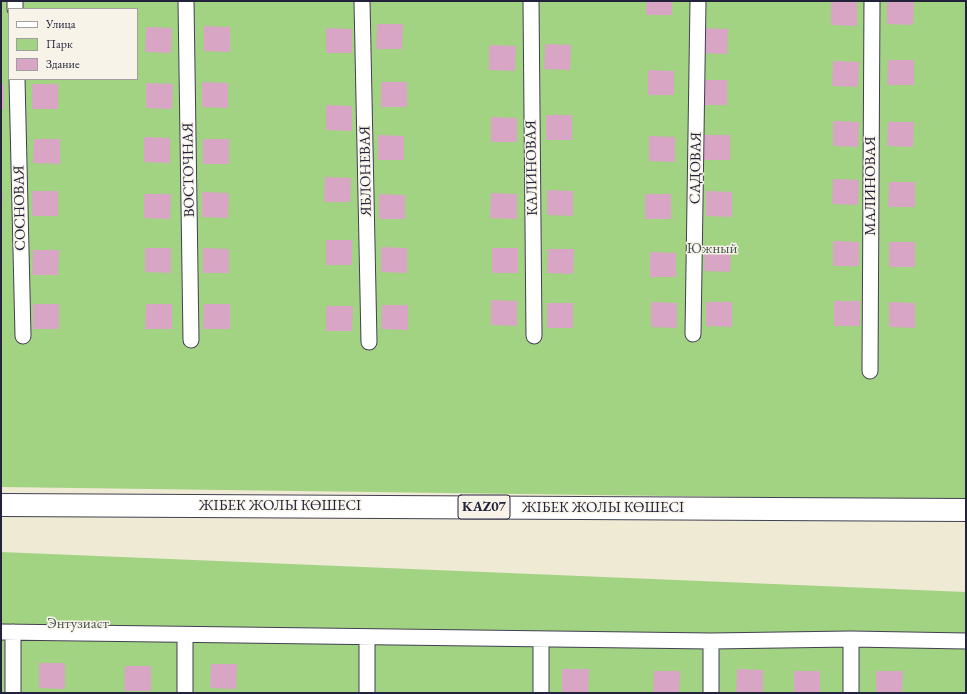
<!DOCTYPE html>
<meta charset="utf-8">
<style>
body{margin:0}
#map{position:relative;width:967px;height:694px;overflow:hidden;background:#efead4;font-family:"EB Garamond",serif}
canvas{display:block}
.frame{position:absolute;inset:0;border:2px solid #22223b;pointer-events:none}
.legend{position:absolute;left:8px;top:8px;width:130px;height:72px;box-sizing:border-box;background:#f7f3e8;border:1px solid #a29fa3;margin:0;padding:5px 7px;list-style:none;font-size:12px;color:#22223b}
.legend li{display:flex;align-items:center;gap:8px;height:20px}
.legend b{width:20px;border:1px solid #a29fa3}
</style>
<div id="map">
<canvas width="967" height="694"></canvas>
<div class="frame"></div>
<ul class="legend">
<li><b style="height:5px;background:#fff"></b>Улица</li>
<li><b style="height:11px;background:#a2d382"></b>Парк</li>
<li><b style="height:11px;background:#d8a5c4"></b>Здание</li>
</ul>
</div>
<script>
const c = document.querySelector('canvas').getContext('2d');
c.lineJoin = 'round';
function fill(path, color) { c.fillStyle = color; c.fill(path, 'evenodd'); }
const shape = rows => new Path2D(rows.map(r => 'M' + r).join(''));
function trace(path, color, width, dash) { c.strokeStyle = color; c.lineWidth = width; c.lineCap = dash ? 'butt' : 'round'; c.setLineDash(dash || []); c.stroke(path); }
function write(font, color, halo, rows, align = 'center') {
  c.font = font + ' "EB Garamond",serif'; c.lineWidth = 3; c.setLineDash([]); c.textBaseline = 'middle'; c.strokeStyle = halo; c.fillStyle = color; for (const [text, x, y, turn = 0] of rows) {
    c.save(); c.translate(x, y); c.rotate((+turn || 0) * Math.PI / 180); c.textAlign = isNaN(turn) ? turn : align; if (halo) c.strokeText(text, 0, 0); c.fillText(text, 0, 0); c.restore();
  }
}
const green = shape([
 [1,1,966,1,966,500,1,487],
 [9,9,137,9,137,79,9,79],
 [1,552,966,592,966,693,1,693]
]);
const building = shape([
 [646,1,672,1,672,15,646,15],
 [831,1,857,1,857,26,831,25],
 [887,1,914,1,913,25,887,24],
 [377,24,403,24,402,49,376,49],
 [204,26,230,27,230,52,204,51],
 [146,27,172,28,171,53,145,52],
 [326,28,352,29,352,53,326,53],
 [702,28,728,29,727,54,701,53],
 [545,44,571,45,570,70,544,69],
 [489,45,516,46,515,71,489,70],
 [888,60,914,60,914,85,887,85],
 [833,61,859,62,858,87,832,86],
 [648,70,674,71,674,95,648,95],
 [701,80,727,80,727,105,700,105],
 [202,82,228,83,228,108,202,107],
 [381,82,407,82,407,107,381,107],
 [146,83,173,84,172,109,146,108],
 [1,84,4,84,4,109,1,109],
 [32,84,58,84,58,109,32,109],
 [326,105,352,106,352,131,326,130],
 [546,115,572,115,572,140,546,140],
 [491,117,517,118,517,142,491,142],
 [833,121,859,122,858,147,833,146],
 [888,122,914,122,913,147,887,146],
 [378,135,404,136,404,160,378,160],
 [704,135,730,135,730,160,704,160],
 [649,136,675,137,675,162,649,161],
 [144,137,170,138,170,163,144,162],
 [34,139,60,139,60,164,33,163],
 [203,139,229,139,229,164,203,164],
 [325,177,351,178,350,202,324,202],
 [833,179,859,180,858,205,832,204],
 [889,182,915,182,915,207,888,207],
 [547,190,573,191,573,216,547,215],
 [32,191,58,191,58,216,32,216],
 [706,191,732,192,732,217,706,216],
 [202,192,229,193,228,218,202,217],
 [1,193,3,193,2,205,1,205],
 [491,193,517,194,517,219,490,218],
 [144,194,171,194,170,219,144,218],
 [379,194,405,195,405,219,379,219],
 [645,194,671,194,671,219,645,219],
 [326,240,352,240,352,265,326,265],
 [833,241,859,242,859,266,833,266],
 [889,242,915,242,915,267,889,267],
 [705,246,731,247,730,272,704,271],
 [381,247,407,248,407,273,381,272],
 [145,248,171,248,171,273,145,272],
 [203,248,229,249,229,273,203,273],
 [492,248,518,248,518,273,492,273],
 [548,249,574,249,573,274,547,273],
 [33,250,59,250,58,275,32,275],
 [650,252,676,253,676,277,650,277],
 [491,300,517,301,517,326,491,325],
 [834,301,860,301,860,326,834,326],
 [651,302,677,303,677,328,651,327],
 [706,302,732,302,732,327,706,326],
 [889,302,915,303,915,328,889,327],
 [547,303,573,303,573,328,547,328],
 [33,304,59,304,59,329,33,329],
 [146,304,172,304,172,329,145,329],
 [204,304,230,304,230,329,203,329],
 [382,305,408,305,408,330,381,329],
 [326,306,353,306,352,331,326,331],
 [39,663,65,663,65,689,39,688],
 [211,664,237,664,236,689,210,688],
 [125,666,151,666,151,691,124,691],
 [562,669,589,669,588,693,562,693],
 [737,669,763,670,763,693,736,693],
 [654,671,680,671,679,693,653,693],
 [794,671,820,671,820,693,794,693],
 [876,671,903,671,902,693,876,693]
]);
const street = shape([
 [15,1,15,9],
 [186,1,191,340],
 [362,1,369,342],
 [531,1,534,336],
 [17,79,23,336],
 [693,334,698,1],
 [870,371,872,1],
 [1,632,711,641,851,639,966,641],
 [13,632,13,693],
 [185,635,185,693],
 [541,639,541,693],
 [367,693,367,638],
 [711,693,711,641],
 [851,693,851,639]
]);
const highway = shape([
 [1,505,966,510]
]);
const shields = [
 [484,507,52]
];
const shieldNames = [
 ["KAZ07",484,507]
];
const streetNames = [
 ["КАЛИНОВАЯ",532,168,-91],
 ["САДОВАЯ",696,168,-89],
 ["ВОСТОЧНАЯ",189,170,-91],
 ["ЯБЛОНЕВАЯ",366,171,-91],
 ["МАЛИНОВАЯ",871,186,-90],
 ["СОСНОВАЯ",20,208,-91],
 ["ЖІБЕК ЖОЛЫ КӨШЕСІ",280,506],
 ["ЖІБЕК ЖОЛЫ КӨШЕСІ",603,508]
];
const parkNames = [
 ["Южный",712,249],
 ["Энтузиаст",78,624]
];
fill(green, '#a2d382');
fill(building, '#d8a5c4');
trace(street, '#414052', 17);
trace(highway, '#414052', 24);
trace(street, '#fff', 15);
trace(highway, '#fff', 22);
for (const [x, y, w] of shields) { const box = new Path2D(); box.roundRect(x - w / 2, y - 12, w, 24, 3); c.fillStyle = '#f7f3e8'; c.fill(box); trace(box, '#22223b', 1); }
write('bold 14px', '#22223b', null, shieldNames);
write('15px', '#22223b', '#f7f3e8', streetNames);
write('15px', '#485750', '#f7f3e8', parkNames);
</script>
